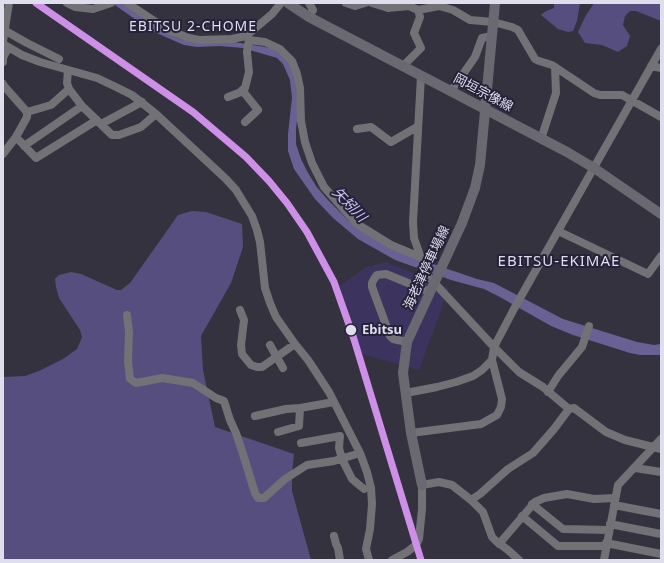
<!DOCTYPE html>
<meta charset="utf-8">
<style>
body{margin:0}
#map{position:relative;width:664px;height:563px;overflow:hidden;background:#34323e;font-family:"Noto Sans",sans-serif}
canvas{display:block}
.frame{position:absolute;inset:0;border:4px solid #dfdeed;pointer-events:none}
</style>
<div id="map">
<canvas width="664" height="563"></canvas>
<div class="frame"></div>
</div>
<script>
const c = document.querySelector('canvas').getContext('2d');
c.lineJoin = 'round';
function fill(path, color) { c.fillStyle = color; c.fill(path, 'evenodd'); }
const shape = rows => new Path2D(rows.map(r => 'M' + r).join(''));
function trace(path, color, width, dash) { c.strokeStyle = color; c.lineWidth = width; c.lineCap = dash ? 'butt' : 'round'; c.setLineDash(dash || []); c.stroke(path); }
function write(font, color, halo, rows, align = 'center') {
  c.font = font + ' "Noto Sans","Noto Sans JP",sans-serif'; c.lineWidth = 4; c.setLineDash([]); c.textBaseline = 'middle'; c.strokeStyle = halo; c.fillStyle = color; for (const [text, x, y, turn = 0] of rows) {
    c.save(); c.translate(x, y); c.rotate((+turn || 0) * Math.PI / 180); c.textAlign = isNaN(turn) ? turn : align; if (halo) c.strokeText(text, 0, 0); c.fillText(text, 0, 0); c.restore();
  }
}
const green = shape([
 [387,262,449,288,419,370,362,354,340,286,366,267]
]);
const forest = shape([
 [554,3,580,3,577,21,573,31,568,32,558,29,541,15,546,11,554,8],
 [594,3,661,3,661,21,636,11,630,11,625,16,623,25,630,36,627,46,618,52,602,45,585,43,578,32,585,17],
 [192,211,206,212,242,224,243,247,231,283,201,336,203,370,215,427,294,454,292,473,292,491,311,560,3,560,3,377,25,376,39,371,63,359,77,349,82,337,80,330,59,298,56,287,55,279,59,275,71,272,81,274,117,290,121,290,130,283,178,215]
]);
const water = shape([
 [112,3,121,3,160,29,175,37,183,40,234,42,271,48,281,54,289,62,295,76,298,112,296,129,296,144,301,159,307,171,316,186,327,199,352,224,407,255,477,279,494,283,563,319,637,342,654,345,661,344,661,355,640,355,630,353,573,335,551,326,498,296,484,289,451,280,395,260,358,239,333,218,315,199,294,169,288,151,288,134,292,98,290,80,283,64,277,58,243,48,220,46,197,47,184,45,152,31]
]);
const minor = shape([
 [67,3,75,7,93,9,111,3],
 [127,3,168,30,189,38,199,40,232,39,246,36,272,14,281,3],
 [309,3,313,10,309,17],
 [346,3,355,6,365,3],
 [372,3,388,8,409,6,418,10,439,6,453,10,470,20,493,22,512,27,518,30,535,59,539,61,552,65,594,93,600,95,622,95,661,117],
 [4,30,27,43,59,59],
 [249,40,265,42,280,49,292,61,297,74,300,88,301,121,305,142,312,163,324,187,357,224,391,245,420,257],
 [3,41,9,3],
 [3,44,22,55,40,62,97,78,116,87,132,95,156,114,226,179,236,190,252,216,257,230,260,242,265,288,270,303,276,317,295,344,308,360,329,392,360,453,367,472,371,488,372,504,370,529,366,549,369,560],
 [3,62,3,58,8,48],
 [403,66,421,48,414,33,420,17,418,10],
 [651,66,661,68],
 [68,70,67,83,69,89,82,106,112,135,119,135,141,127,156,114],
 [421,76,413,222,414,238,427,275,494,347,519,372,543,387,569,409,574,408,606,432,625,440,661,449],
 [3,84,4,86,27,112,27,117,16,137,3,154],
 [242,90,258,110,245,122],
 [451,91,475,57,482,38,492,36],
 [228,97,241,92,245,88,249,72,247,52,249,40,246,36],
 [27,112,51,105,69,89],
 [101,124,142,102],
 [357,129,371,127,391,142,417,127],
 [16,137,36,158,97,120],
 [541,139,556,93,555,67],
 [24,146,82,106],
 [558,231,648,274,661,256],
 [240,310,244,320,241,345,242,354,251,365,257,367,262,367,295,344],
 [127,315,129,332,128,361,130,379,136,383,162,378,193,383,216,398,224,401,230,420,236,433,243,454,255,493,258,498,264,498,285,479,307,465,334,461,360,453],
 [407,342,393,339,390,336,372,287,372,283,374,279,377,275,386,274,430,292],
 [270,345,283,368],
 [548,392,558,376,582,347,589,326],
 [406,393,437,387,456,382,473,376,482,370,492,360],
 [255,416,286,409,300,408,334,402],
 [278,432,299,426,300,408],
 [411,433,481,424,497,415,501,407,502,399,492,360,494,347,515,307,661,49],
 [301,443,340,436,339,448,342,459,352,479,364,489],
 [635,468,661,472],
 [471,500,480,494,508,469,533,453,554,429,569,409],
 [532,504,563,529,609,530],
 [614,505,661,514],
 [522,516,558,546,606,546],
 [610,524,661,534],
 [334,536,336,544,338,548,340,560],
 [606,543,661,554],
 [499,544,535,502,544,498,567,494,594,499,615,498],
 [392,560,407,552,416,545,419,539,422,509,422,485,439,482,452,485,471,500,483,512,492,537,496,541,508,550,519,560],
 [604,560,618,485,661,439]
]);
const major = shape([
 [288,3,309,17,567,152,594,168,661,214],
 [462,223,475,188,480,165,495,3],
 [422,485,411,433,403,373,407,342,432,288]
]);
const majorBridge = shape([
 [432,288,462,223]
]);
const rail1 = shape([
 [36,3,193,112,246,157,269,181,287,203,307,232,334,282,353,336,421,560]
]);
const markers = [
 [351,330,6,"#dfdeed"]
];
const streetNames = [
 ["岡垣宗像線",483,93,28],
 ["海老津停車場線",427,268,-65]
];
const stopNames = [
 ["Ebitsu",362,330]
];
const neighbourhoodNames = [
 ["EBITSU 2-CHOME",193,27]
];
const waterNames = [
 ["矢矧川",349,205,46]
];
const quarterNames = [
 ["EBITSU-EKIMAE",559,262]
];
fill(green, '#3c345f');
fill(forest, '#564e7e');
fill(water, '#696094');
trace(minor, '#717176', 8);
trace(major, '#6a6871', 10);
trace(majorBridge, '#6a6871', 10);
trace(rail1, '#ce8fe9', 7);
for (const [x, y, r, color] of markers) { const dot = new Path2D(); dot.arc(x, y, r, 0, 2 * Math.PI); c.fillStyle = color; c.fill(dot); trace(dot, '#262239', 1.5); }
write('13px', '#dfdeed', '#262239', streetNames);
write('bold 13px', '#dfdeed', '#262239', stopNames, 'left');
c.letterSpacing = '1px';
write('14px', '#dfdeed', '#262239', neighbourhoodNames);
c.letterSpacing = '0px';
write('italic 14px', '#ccc6f9', '#262239', waterNames);
c.letterSpacing = '1px';
write('15px', '#dfdeed', '#262239', quarterNames);
c.letterSpacing = '0px';
</script>
